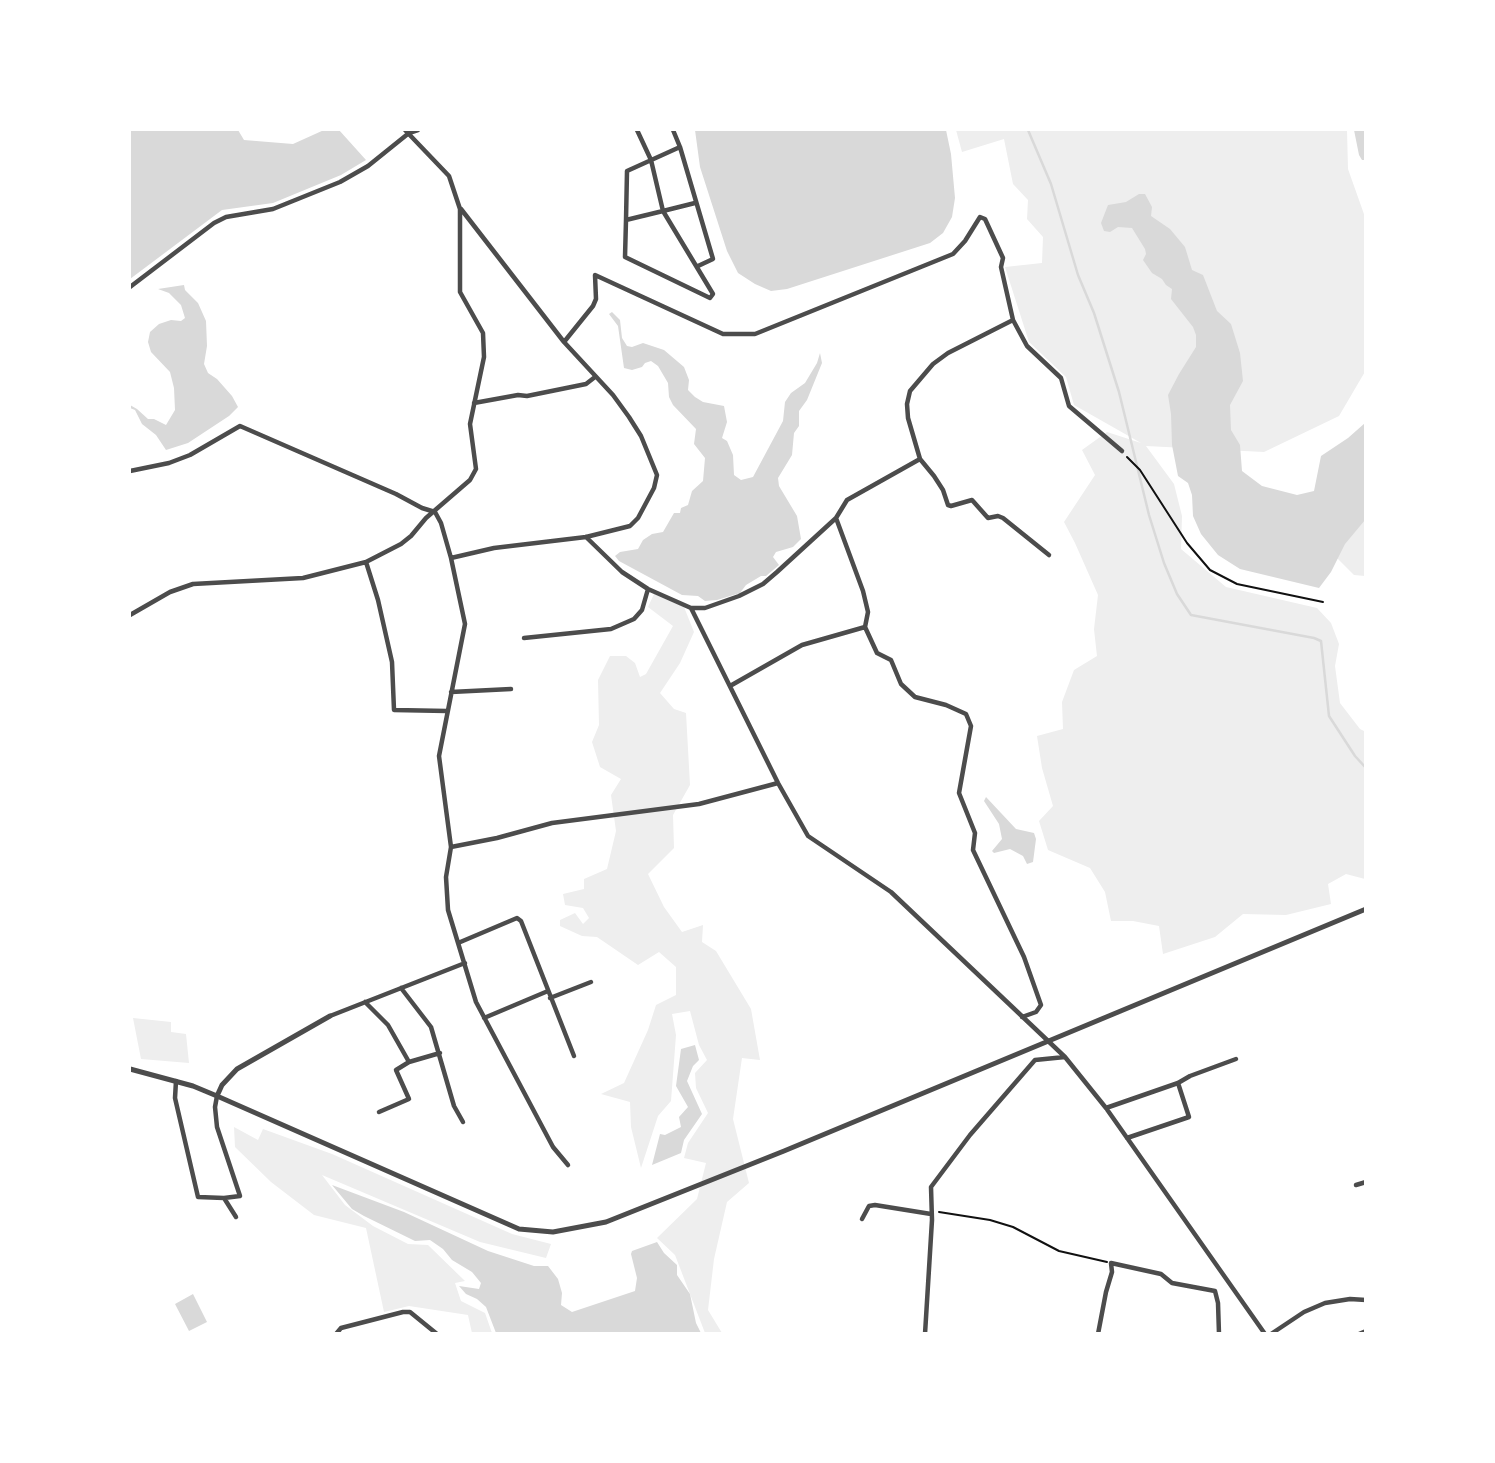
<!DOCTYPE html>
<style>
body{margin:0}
#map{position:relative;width:1495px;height:1463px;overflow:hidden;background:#fff;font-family:Karla,sans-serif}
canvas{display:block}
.frame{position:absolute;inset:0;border:131px solid #fff;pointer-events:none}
</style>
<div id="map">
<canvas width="1495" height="1463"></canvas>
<div class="frame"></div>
</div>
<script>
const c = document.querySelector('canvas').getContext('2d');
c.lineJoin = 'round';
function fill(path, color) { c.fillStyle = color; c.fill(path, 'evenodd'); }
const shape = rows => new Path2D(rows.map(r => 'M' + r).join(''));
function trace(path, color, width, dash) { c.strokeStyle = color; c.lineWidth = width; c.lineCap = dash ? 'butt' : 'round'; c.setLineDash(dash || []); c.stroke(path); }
const green = shape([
 [956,130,1347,130,1348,169,1365,217,1366,370,1339,416,1264,452,1146,446,1174,484,1182,516,1181,549,1226,587,1317,608,1331,623,1339,644,1335,666,1340,703,1360,729,1366,732,1365,879,1346,874,1328,884,1331,904,1286,915,1243,914,1215,937,1163,954,1159,926,1133,921,1111,921,1105,892,1090,868,1048,850,1039,821,1053,806,1042,768,1037,736,1063,729,1062,702,1074,670,1097,656,1094,629,1098,595,1075,543,1064,522,1095,475,1082,450,1107,432,1141,443,1074,405,1066,377,1029,342,1005,267,1042,263,1043,237,1027,219,1028,200,1013,184,1004,139,962,152],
 [1365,506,1365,576,1354,575,1329,550],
 [654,594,684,607,694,632,680,663,660,693,674,709,686,713,690,785,673,815,674,848,648,874,664,907,682,932,703,925,702,942,716,951,751,1009,760,1060,742,1058,733,1119,749,1183,727,1202,714,1259,708,1310,722,1333,705,1333,675,1255,657,1238,697,1199,706,1163,684,1158,688,1143,708,1113,696,1088,695,1073,707,1060,699,1045,690,1011,672,1014,676,1035,671,1101,658,1116,641,1168,631,1127,630,1102,601,1094,624,1083,648,1030,656,1005,676,995,676,967,659,952,638,965,597,937,582,936,560,926,560,920,575,913,583,924,589,918,583,908,565,905,563,894,584,889,584,879,607,869,616,831,611,795,621,779,600,767,592,742,599,725,598,680,610,656,626,656,635,663,640,677,646,674,673,626,648,607],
 [133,1018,171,1022,171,1032,186,1034,189,1063,141,1059],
 [234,1127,258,1140,263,1129,332,1154,512,1234,551,1244,546,1258,480,1242,322,1175,345,1205,373,1226,408,1244,428,1245,465,1281,455,1283,461,1301,485,1313,492,1333,472,1333,468,1315,409,1306,384,1312,366,1228,314,1215,271,1182,235,1147]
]);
const water = shape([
 [130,130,238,130,244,140,293,144,324,130,339,130,366,160,341,175,273,203,222,210,130,279],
 [695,130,946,130,951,154,955,198,952,217,943,233,930,243,787,289,771,291,755,284,738,273,727,251,700,167],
 [1354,130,1365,130,1365,160,1362,160,1359,155],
 [1139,194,1145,194,1152,207,1151,216,1170,229,1185,247,1192,270,1203,275,1217,311,1231,324,1240,353,1243,381,1230,405,1231,430,1240,445,1242,471,1262,486,1297,495,1314,491,1321,456,1348,438,1365,423,1365,520,1345,544,1331,572,1319,588,1240,569,1218,555,1201,534,1193,516,1192,495,1188,483,1178,476,1172,445,1171,414,1168,395,1179,374,1196,347,1196,335,1193,327,1171,299,1172,289,1166,285,1162,279,1152,273,1143,260,1146,254,1145,249,1132,228,1118,227,1110,232,1104,231,1101,223,1108,205,1126,202],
 [184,285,185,290,198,303,206,321,207,346,204,364,208,373,217,379,232,396,238,407,229,416,188,443,166,450,156,435,142,424,135,410,130,408,130,405,137,409,148,419,154,419,166,425,175,410,174,388,170,372,151,352,148,342,150,332,159,324,171,320,181,321,185,318,181,305,169,293,158,289],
 [612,312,620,320,622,338,627,346,632,347,643,343,664,350,684,367,689,380,688,390,695,397,703,402,724,406,727,422,722,438,727,441,733,455,734,475,741,480,753,477,783,421,785,402,791,393,805,383,817,363,820,353,822,363,807,400,799,411,799,426,794,433,792,455,778,478,779,486,797,516,801,539,793,547,776,552,773,557,779,565,766,576,761,576,746,585,740,593,717,600,705,601,698,596,682,595,619,561,615,556,620,552,638,549,643,540,652,534,663,532,674,513,680,513,681,508,688,505,692,491,703,481,705,458,694,444,696,429,673,405,669,397,668,383,658,366,651,361,645,363,642,367,632,370,624,368,618,326,609,314],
 [986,797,1016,829,1034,833,1036,839,1033,862,1027,864,1023,856,1010,849,994,853,992,851,1002,839,999,824,984,801],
 [695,1045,699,1060,693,1066,687,1081,702,1114,684,1140,681,1153,652,1165,660,1134,665,1135,681,1127,679,1117,688,1107,676,1086,681,1049],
 [332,1185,404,1212,488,1251,534,1266,548,1266,558,1279,562,1293,561,1305,572,1312,635,1291,637,1278,631,1254,632,1251,657,1242,664,1253,677,1265,677,1275,690,1294,696,1323,701,1333,496,1333,486,1307,477,1299,466,1294,459,1286,479,1289,481,1283,472,1272,452,1260,443,1249,430,1240,415,1241,364,1216,352,1209],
 [193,1294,207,1322,189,1331,175,1304]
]);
const stream = shape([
 [1028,130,1051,184,1078,275,1094,313,1119,392,1149,515,1164,563,1177,594,1191,615,1314,638,1321,641,1329,716,1355,756,1366,768]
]);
const path = shape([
 [1127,457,1140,470,1187,543,1210,570,1237,584,1323,602],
 [939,1212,990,1220,1013,1227,1059,1251,1107,1262]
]);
const minor = shape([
 [637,130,651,160,663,211,713,294,710,298,625,257,626,220,663,211,695,203],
 [673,130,680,147],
 [626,220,627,171,680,147,713,259,698,266],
 [130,287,214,223,226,217,273,209,340,182,368,166,409,133,418,130],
 [1013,320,1027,346,1061,378,1069,406,1122,451],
 [564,342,593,306,596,299,595,275,723,334,755,334,953,254,965,241,980,217,985,219,1003,258,1001,267,1013,320,948,353,933,364,910,391,907,404,908,418,920,459,847,500,836,518,777,572,763,584,739,596,705,608,691,608,648,589,622,572,586,537],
 [474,403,518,395,527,396,586,384,595,377],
 [920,459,934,476,943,490,948,505,951,506,972,500,988,518,998,516,1003,518,1049,555],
 [130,471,169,463,190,455,240,426,396,494,422,508,435,512,441,523,451,558,465,624,439,756,451,847,446,877,448,910,476,1002,553,1147,568,1165],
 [836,518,863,591,868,612,865,627,877,653,891,660,901,684,915,697,946,705,966,714,971,726,959,793,975,833,973,850,1024,957,1041,1005,1036,1012,1022,1017],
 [451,558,494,548,586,537,630,526,638,518,654,488,657,475,641,436,629,417,613,395,564,342,461,209],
 [366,562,378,600,392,662,394,710,447,711],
 [691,608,778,783,808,836,891,892,1065,1057,1106,1108,1265,1334],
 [130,615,170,592,193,584,303,578,366,562,401,544,411,536,426,518,470,480,476,469,470,424,484,357,483,333,460,292,460,209,449,176,405,130],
 [524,638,611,629,634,619,642,610,648,589],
 [730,686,802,645,865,627],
 [451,692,511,689],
 [451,847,497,838,552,823,699,804,778,783],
 [458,943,517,918,521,921,574,1056],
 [401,988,431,1027,454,1106,463,1122],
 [550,998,591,982],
 [365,1002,388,1025,409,1062],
 [330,1016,465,963],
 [484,1018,548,991],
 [176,1081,175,1098,198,1197,224,1198,236,1217],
 [217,1096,215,1107,217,1127,240,1196,224,1198],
 [1106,1108,1178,1083,1190,1076,1236,1059],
 [379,1112,409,1099,396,1070,409,1062,440,1053],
 [1127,1138,1189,1117,1178,1083],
 [1356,1185,1366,1182],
 [862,1219,869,1206,875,1205,931,1214],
 [336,1334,341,1328,403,1312,410,1312,437,1334],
 [925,1334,932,1220,931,1187,970,1135,1035,1060,1065,1057],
 [1098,1334,1106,1292,1112,1272,1111,1263,1161,1274,1172,1283,1215,1291,1218,1303,1219,1334],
 [1271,1334,1304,1312,1325,1303,1350,1299,1366,1300],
 [1359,1334,1366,1331]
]);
const tertiary = shape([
 [130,1069,193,1086,217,1096,519,1229,553,1232,606,1222,784,1151,1366,909],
 [217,1096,222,1085,237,1069,330,1016]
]);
fill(green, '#eee');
fill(water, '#d9d9d9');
trace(stream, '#d9d9d9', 2.5);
trace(path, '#111', 2);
trace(minor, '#4c4c4c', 4.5);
trace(tertiary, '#4c4c4c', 5);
</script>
